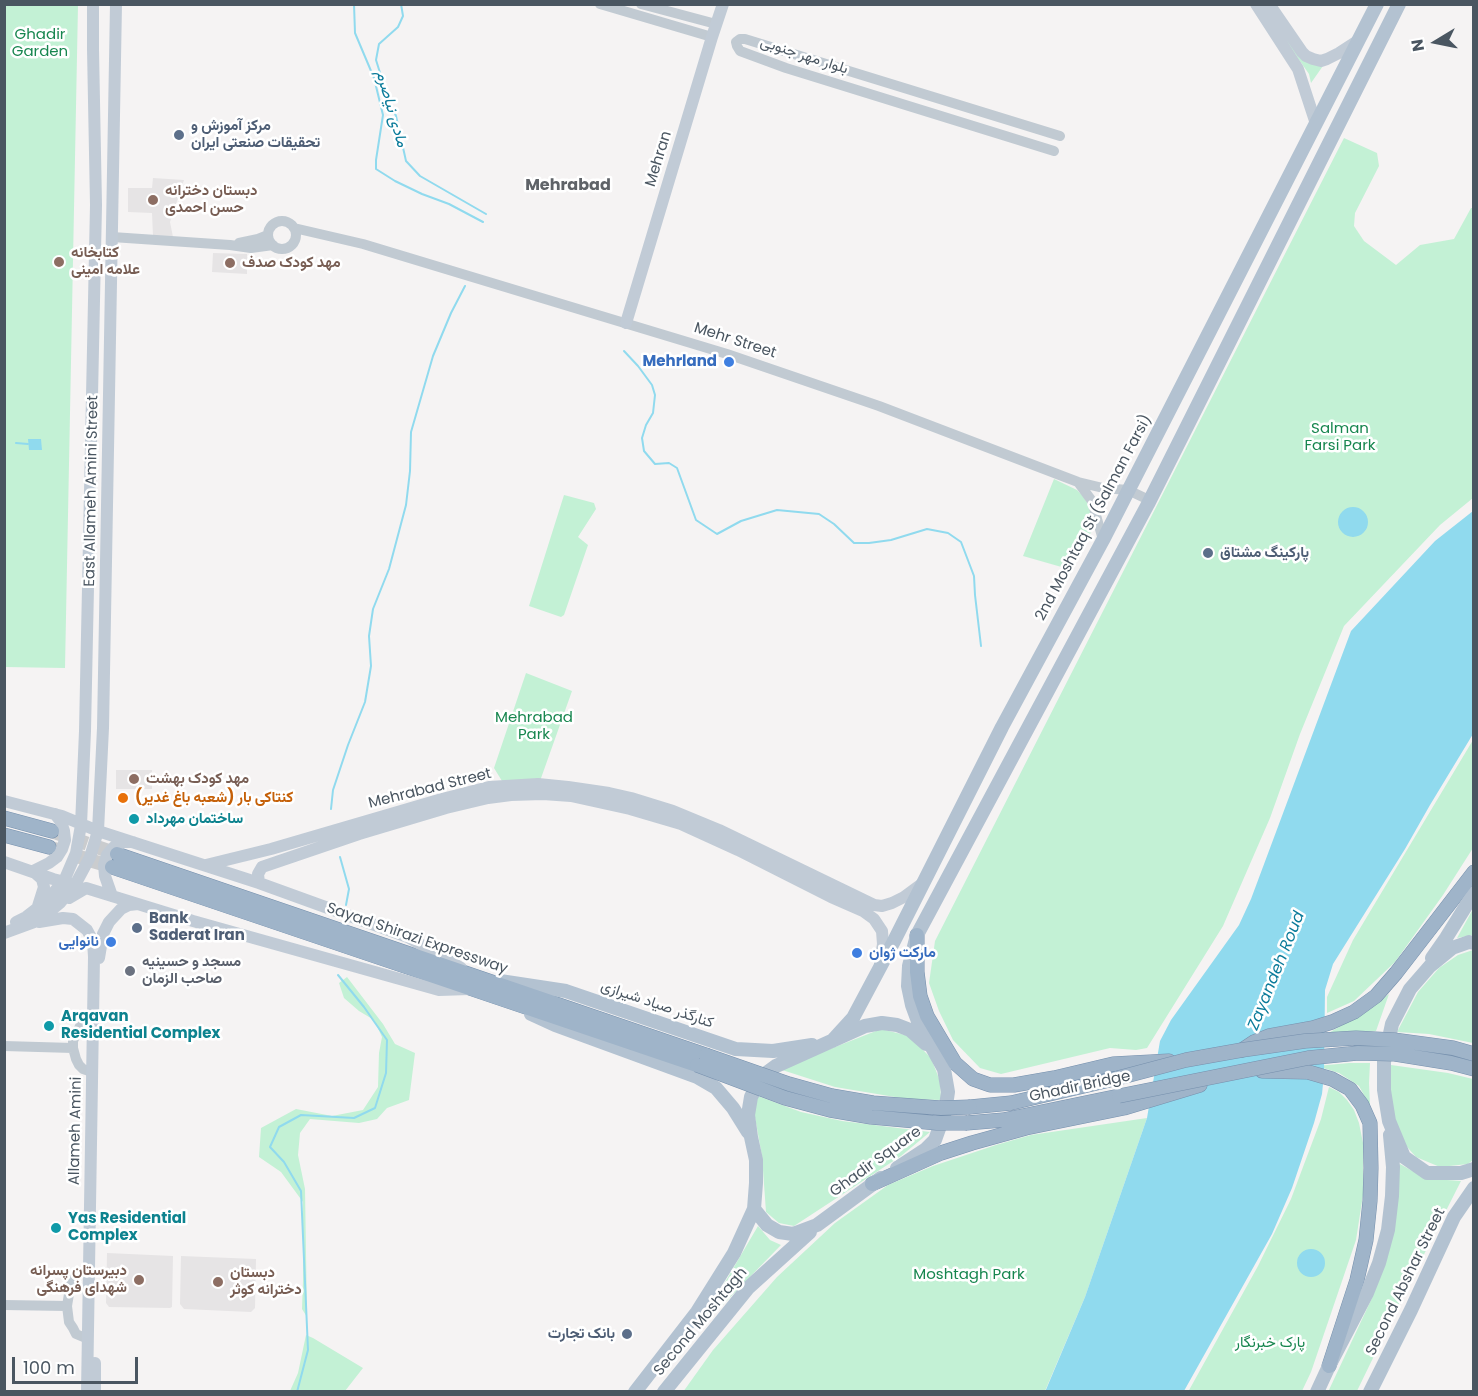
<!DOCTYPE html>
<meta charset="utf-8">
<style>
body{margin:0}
#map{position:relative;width:1478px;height:1396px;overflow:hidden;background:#f5f3f3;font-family:Poppins,sans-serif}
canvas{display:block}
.frame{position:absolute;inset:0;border:6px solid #4a5661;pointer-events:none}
.north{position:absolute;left:1406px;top:12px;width:60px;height:60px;-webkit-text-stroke:4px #fff;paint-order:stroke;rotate:260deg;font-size:16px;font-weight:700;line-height:24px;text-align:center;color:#4a5661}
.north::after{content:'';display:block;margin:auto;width:21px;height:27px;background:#4a5661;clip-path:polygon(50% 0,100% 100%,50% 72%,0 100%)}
.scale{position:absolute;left:12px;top:1357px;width:126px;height:27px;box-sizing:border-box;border:3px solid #4a5661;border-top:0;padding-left:8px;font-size:18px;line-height:21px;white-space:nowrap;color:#4a5661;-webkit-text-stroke:4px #fff;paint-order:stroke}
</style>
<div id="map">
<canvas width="1478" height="1396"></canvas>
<div class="frame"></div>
<div class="north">N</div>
<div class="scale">100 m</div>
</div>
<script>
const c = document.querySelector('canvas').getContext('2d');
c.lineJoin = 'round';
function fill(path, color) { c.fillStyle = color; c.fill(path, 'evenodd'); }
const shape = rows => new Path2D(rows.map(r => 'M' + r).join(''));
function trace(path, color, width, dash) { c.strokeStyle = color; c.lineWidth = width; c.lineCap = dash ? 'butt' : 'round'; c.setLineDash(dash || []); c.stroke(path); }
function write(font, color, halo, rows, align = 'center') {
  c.font = font + ' Poppins,Vazirmatn,sans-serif'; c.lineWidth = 5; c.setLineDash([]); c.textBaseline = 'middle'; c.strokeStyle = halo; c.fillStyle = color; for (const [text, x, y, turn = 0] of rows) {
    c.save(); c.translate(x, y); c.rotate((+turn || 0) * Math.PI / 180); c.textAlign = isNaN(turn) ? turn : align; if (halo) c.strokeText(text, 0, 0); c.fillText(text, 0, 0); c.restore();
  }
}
const education = shape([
 [153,178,184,180,170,222,173,237,153,236,152,213,128,212,128,188,152,188],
 [213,253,247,254,247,274,212,272],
 [116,770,152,770,152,789,116,789],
 [107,1253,173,1256,172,1307,170,1308,109,1307,106,1303],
 [181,1256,256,1259,255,1308,251,1312,184,1309,180,1304]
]);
const green = shape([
 [5,5,78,5,65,668,5,667],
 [1276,27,1289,41,1325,63,1311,83,1309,74],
 [1344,138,1377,153,1379,166,1355,213,1354,226,1364,241,1396,265,1420,245,1454,239,1471,208,1473,208,1473,498,1440,525,1344,626,1300,734,1270,818,1223,926,1147,1048,1136,1050,1110,1048,1001,1074,980,1068,953,1040,939,1011,929,983,935,941],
 [1054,479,1077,490,1083,496,1089,505,1093,528,1072,570,1023,556],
 [564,495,594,503,596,509,578,537,588,545,564,615,561,617,529,606],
 [526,673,572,691,540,781,502,781,494,768],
 [1473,740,1473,848,1443,895,1395,962,1354,1001,1327,1013,1327,997,1353,940],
 [1473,909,1473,935,1457,938],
 [1473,950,1473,1043,1429,1034,1397,1032,1418,992,1439,968,1458,955],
 [347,977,383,1024,395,1044,415,1053,409,1100,387,1108,377,1119,359,1123,310,1119,300,1133,298,1155,305,1189,307,1317,302,1309,303,1281,303,1202,281,1172,259,1157,261,1128,296,1109,332,1116,363,1110,378,1087,379,1053,382,1037,374,1020,359,1011,344,998,339,983],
 [1389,994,1376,1031,1327,1034,1371,1008],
 [881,1029,909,1036,931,1058,940,1081,941,1100,907,1099,835,1087,779,1069],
 [1349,1063,1370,1063,1369,1083,1370,1106,1359,1086,1339,1073,1317,1066],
 [1391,1065,1448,1073,1473,1079,1473,1160,1468,1164,1440,1167,1416,1157,1400,1139,1391,1110,1389,1086],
 [1329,1087,1339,1092,1347,1100,1354,1110,1359,1123,1363,1143,1363,1195,1356,1240,1311,1372,1302,1391,1188,1392,1258,1266,1291,1199,1321,1119],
 [758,1096,801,1112,842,1121,930,1132,901,1156,794,1226,779,1223,766,1212,762,1156,754,1112],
 [1147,1118,1085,1297,1045,1391,683,1392,713,1350,777,1277,835,1223,888,1185,933,1166,996,1145,1031,1135],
 [1400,1164,1416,1173,1433,1179,1461,1181,1406,1290,1357,1391,1328,1392,1372,1298,1397,1167],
 [758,1226,770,1240,781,1245,708,1320,704,1318],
 [306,1335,313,1338,363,1368,345,1391,290,1391,298,1373]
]);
const water = shape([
 [28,439,41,439,42,450,29,450],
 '1338 522a15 15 0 1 1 30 0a15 15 0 1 1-30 0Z',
 [1473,511,1473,734,1430,805,1405,849,1333,964,1325,990,1324,1074,1322,1094,1314,1123,1292,1188,1272,1234,1184,1391,1045,1392,1085,1297,1147,1118,1160,1041,1171,1020,1239,925,1251,899,1351,631,1435,541],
 '1297 1263a14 14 0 1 1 28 0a14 14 0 1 1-28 0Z'
]);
const stream = shape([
 [354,4,355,33,374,78,383,115,376,160,376,169,395,181,422,194,449,204,483,222],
 [401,4,403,16,398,27,379,44,376,60,387,95,396,116,406,161,420,176,486,214],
 [624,351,638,366,652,385,655,395,653,413,646,425,642,438,644,451,655,464,669,463,677,468,696,520,717,534,741,521,777,510,819,514,834,524,854,543,869,543,891,540,927,529,948,533,961,542,974,576,975,595,981,646],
 [16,443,28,444],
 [331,809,333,790,348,745,365,702,371,666,369,636,373,609,389,569,406,505,410,471,411,432,433,356,451,313,465,286],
 [340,857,349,889,346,905],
 [297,1392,308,1350,301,1191,284,1162,270,1147,279,1127,301,1115,354,1118,375,1108,386,1073,387,1040,364,1007,338,975]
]);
const trunkTunnel = shape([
 [54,832,117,854],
 [51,848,112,867]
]);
const tertiary = shape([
 [600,4,712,37],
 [641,4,716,24],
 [1054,151,786,68,740,51,737,46,736,42,740,39,745,39,1060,136],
 '268 235a14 14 0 1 1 28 0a14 14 0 1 1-28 0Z',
 [294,228,363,244,727,354,879,406,1078,482,1103,488,1128,490,1149,500],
 [112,237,230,245,251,248,273,245],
 [239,243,258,239,268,235],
 [1078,482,1092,501,1103,540],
 [4,1046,73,1048],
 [92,1072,83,1069,79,1065,76,1059,73,1048,73,1041,80,1026,85,1022,93,1020],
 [4,1305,67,1306],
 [88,1339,76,1334,73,1328,69,1322,67,1306,71,1282,76,1275,89,1271]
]);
const secondary = shape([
 [1256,4,1298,69,1316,124],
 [1269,4,1302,52,1306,56,1313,59,1321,61,1327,59,1339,53,1359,40],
 [626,323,712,37,723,4],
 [4,801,62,816,98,831,259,883,408,937,461,968],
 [4,862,53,879,69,883],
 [206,865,271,849,442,799,489,787,538,784,568,787,609,793,631,798,673,811,719,830,874,905,882,906,892,903,904,897,923,883],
 [33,871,49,863,57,857,62,849,65,840,64,831,61,822,55,814],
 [34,872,42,879,44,887,38,906],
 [259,883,258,874,262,867,359,834,446,808,488,798,511,795,543,794,571,796,630,809,681,824,738,850,831,897,863,911,874,919,882,931,883,944,880,964],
 [112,896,105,876,104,865,107,855,114,847,123,842,133,842],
 [69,898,86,888,193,921,439,990,469,989],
 [16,922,26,917,44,903,64,881,76,853,81,825,85,731,96,205,93,49,93,4],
 [39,922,63,918,73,919,87,930,93,941,94,957,87,1392],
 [4,933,34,922,48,913,60,903,75,885,90,857,98,831,103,728,116,4],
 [99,958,103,934,109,922,121,909,129,905,138,904],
 [95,1392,95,1363]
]);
const primary = shape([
 [1474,943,1469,942,1452,948,1430,966,1410,989,1392,1024,1384,1062,1384,1090,1389,1121,1404,1157,1427,1173,1461,1173,1474,1169],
 [1432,958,1446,938,1474,893],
 [500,981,566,991,736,1049,773,1051,812,1045],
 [531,1014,555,1025,697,1077,716,1088,733,1108,748,1132],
 [832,1041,853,1018,893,943,1002,727,1103,540,1377,4],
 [897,1168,926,1149,935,1140,945,1112,948,1092,944,1069,919,1024,912,1005,908,986,909,966,917,935,1148,504,1399,4],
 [754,1209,767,1225,779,1232,793,1234,817,1225,881,1178],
 [635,1392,697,1312,734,1253,754,1209,756,1183,756,1160,751,1137,748,1115,751,1097,761,1077,776,1066,865,1026,882,1023,897,1025,910,1030,926,1044],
 [664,1392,748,1288,810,1232],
 [1317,1392,1329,1366,1367,1293,1379,1263,1388,1230,1392,1196,1393,1167,1390,1135],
 [1370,1392,1411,1310,1454,1217,1474,1188]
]);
const trunk = shape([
 [4,818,52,831],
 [4,835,49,847],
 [117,854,706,1055],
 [112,867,697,1065],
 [917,935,917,972,920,996,927,1016,955,1063,973,1079,990,1085,1014,1085,1054,1078,1113,1064,1169,1061],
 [1242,1050,1254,1042,1269,1036,1313,1028,1332,1022,1354,1012,1376,996,1396,973,1474,872],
 [1262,1071,1308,1072,1332,1079,1350,1089,1362,1105,1370,1123,1371,1168,1370,1201,1366,1240,1357,1280,1329,1366],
 [970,1107,1011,1103,1118,1078],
 [967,1123,1003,1120,1119,1096],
 [872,1184,941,1153,972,1143,1026,1128,1124,1108,1200,1085]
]);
const trunkBridge = shape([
 [706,1055,789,1084,832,1096,873,1103,941,1108,970,1107],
 [697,1065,785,1098,830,1110,871,1117,937,1123,967,1123],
 [1118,1078,1186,1060,1242,1050,1305,1041,1356,1038,1394,1040,1453,1048,1474,1054],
 [1119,1096,1308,1058,1358,1053,1395,1054,1451,1063,1474,1069]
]);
const markers = [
 [179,135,6,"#5c6f8a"],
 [153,200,6,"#8d6e63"],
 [59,262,6,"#8d6e63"],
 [230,263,6,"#8d6e63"],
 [729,362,6,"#3f7fe0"],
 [1208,553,6,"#5c6f8a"],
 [134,779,6,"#8d6e63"],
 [123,798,6,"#e8710a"],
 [134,819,6,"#0f9aa8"],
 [137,928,6,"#5c6f8a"],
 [111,942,6,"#3f7fe0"],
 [857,953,6,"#3f7fe0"],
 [130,971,6,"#6b7280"],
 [49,1026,6,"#0f9aa8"],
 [56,1228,6,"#0f9aa8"],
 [139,1280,6,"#8d6e63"],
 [218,1282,6,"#8d6e63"],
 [627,1334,6,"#5c6f8a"]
];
const parkNames = [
 ["Ghadir",40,35],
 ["Garden",40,52],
 ["Salman",1340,429],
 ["Farsi Park",1340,446],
 ["Mehrabad",534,718],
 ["Park",534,735],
 ["Moshtagh Park",969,1275],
 ["پارک خبرنگار",1270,1343]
];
const streetNames = [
 ["بلوار مهر جنوبی",804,56,18],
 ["Mehran",659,159,-73],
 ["Mehr Street",735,341,18],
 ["East Allameh Amini Street",92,491,-89],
 ["2nd Moshtaq St (Salman Farsi)",1094,518,-62],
 ["Mehrabad Street",430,789,-14],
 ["Sayad Shirazi Expressway",417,939,19],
 ["کنارگذر صیاد شیرازی",657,1005,19],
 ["Ghadir Bridge",1080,1087,-12],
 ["Allameh Amini",76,1131,-89],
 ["Ghadir Square",876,1162,-36],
 ["Second Abshar Street",1406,1282,-64],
 ["Second Moshtagh",701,1322,-50]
];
const serviceNames = [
 ["مرکز آموزش و",191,126],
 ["تحقیقات صنعتی ایران",191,143],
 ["پارکینگ مشتاق",1220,553],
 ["Bank",149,919],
 ["Saderat Iran",149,936],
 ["بانک تجارت",615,1334,"right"]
];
const educationNames = [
 ["دبستان دخترانه",165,191],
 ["حسن احمدی",165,208],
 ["کتابخانه",71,253],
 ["علامه امینی",71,270],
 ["مهد کودک صدف",242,263],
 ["مهد کودک بهشت",146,779],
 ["دبیرستان پسرانه",127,1271,"right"],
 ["شهدای فرهنگی",127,1288,"right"],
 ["دبستان",230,1273],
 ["دخترانه کوثر",230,1290]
];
const shopNames = [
 ["Mehrland",717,362],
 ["نانوایی",99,942],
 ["مارکت ژوان",869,953,"left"]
];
const foodNames = [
 ["کنتاکی بار (شعبه باغ غدیر)",135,798]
];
const cultureNames = [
 ["ساختمان مهرداد",146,819],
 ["Arqavan",61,1017],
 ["Residential Complex",61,1034],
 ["Yas Residential",68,1219],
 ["Complex",68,1236]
];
const worshipNames = [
 ["مسجد و حسینیه",142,962],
 ["صاحب الزمان",142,979]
];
const waterNames = [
 ["مادی نیاصرم",391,109,74],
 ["Zayandeh Roud",1277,971,-68]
];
const neighbourhoodNames = [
 ["Mehrabad",568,186]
];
fill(education, '#e6e4e5');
fill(green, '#c3f1d5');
fill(water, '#90daee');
trace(stream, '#90daee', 2);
trace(trunkTunnel, '#caccce', 14, [14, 7]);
trace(trunk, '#7690ad', 15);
trace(tertiary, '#c1cad2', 10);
trace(secondary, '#c1cbd6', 12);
trace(primary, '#b3c2d1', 14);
trace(trunk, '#9fb4c9', 14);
trace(trunkBridge, '#7690ad', 15, []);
trace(trunkBridge, '#9fb4c9', 14);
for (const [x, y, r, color] of markers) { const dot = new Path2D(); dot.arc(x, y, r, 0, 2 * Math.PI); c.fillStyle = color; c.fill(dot); trace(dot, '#fff', 2); }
write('15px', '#17864f', '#fff', parkNames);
write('15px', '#4a5661', '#fff', streetNames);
write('bold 15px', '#4e5e75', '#fff', serviceNames, 'left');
write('bold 15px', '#785e54', '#fff', educationNames, 'left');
write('bold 15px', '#366cbe', '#fff', shopNames, 'right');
write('bold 15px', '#c56008', '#fff', foodNames, 'left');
write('bold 15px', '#0d838f', '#fff', cultureNames, 'left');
write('bold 15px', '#5b616d', '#fff', worshipNames, 'left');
write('italic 16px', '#0c7c9b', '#fff', waterNames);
write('bold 16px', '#5f6368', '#fff', neighbourhoodNames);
</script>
